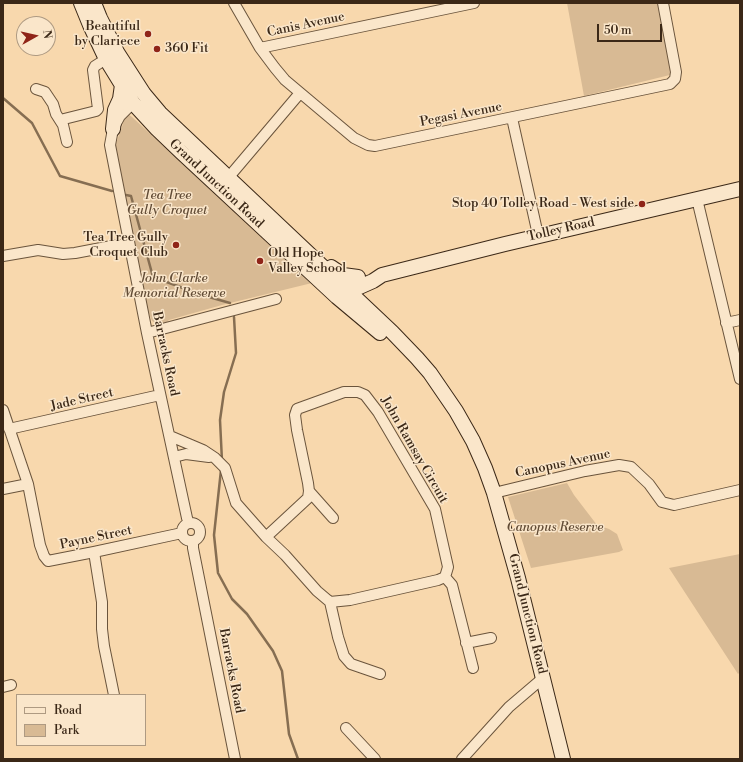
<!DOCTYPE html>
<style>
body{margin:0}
#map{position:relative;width:743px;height:762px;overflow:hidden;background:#f8d8ad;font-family:"Libre Bodoni",serif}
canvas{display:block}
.frame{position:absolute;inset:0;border:4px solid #3b2817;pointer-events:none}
.legend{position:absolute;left:16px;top:694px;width:130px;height:52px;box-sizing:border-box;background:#fae6ca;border:1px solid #ae9a82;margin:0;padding:5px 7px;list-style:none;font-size:12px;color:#3b2817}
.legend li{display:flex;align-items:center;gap:8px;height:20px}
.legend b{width:20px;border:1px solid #ae9a82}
.north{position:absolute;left:16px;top:16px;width:40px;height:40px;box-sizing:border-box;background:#fae6ca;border:1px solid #ae9a82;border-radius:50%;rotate:82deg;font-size:11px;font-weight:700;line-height:16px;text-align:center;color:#3b2817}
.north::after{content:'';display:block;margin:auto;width:14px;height:18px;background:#8f2418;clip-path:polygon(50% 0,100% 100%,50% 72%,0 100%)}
.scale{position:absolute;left:597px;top:24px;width:65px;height:18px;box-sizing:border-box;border:2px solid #3b2817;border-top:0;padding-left:5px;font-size:12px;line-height:14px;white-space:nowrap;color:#3b2817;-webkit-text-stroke:3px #fae6ca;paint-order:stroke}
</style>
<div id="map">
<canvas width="743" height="762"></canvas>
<div class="frame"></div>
<ul class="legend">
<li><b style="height:5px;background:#fae6ca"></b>Road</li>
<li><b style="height:11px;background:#d8ba94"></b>Park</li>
</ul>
<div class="north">N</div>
<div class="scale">50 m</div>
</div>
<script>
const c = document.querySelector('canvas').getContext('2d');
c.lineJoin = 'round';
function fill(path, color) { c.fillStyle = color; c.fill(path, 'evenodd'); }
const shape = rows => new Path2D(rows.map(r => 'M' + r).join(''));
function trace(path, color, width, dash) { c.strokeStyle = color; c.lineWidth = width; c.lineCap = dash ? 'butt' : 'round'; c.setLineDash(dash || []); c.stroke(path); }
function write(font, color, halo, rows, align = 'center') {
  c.font = font + ' "Libre Bodoni",serif'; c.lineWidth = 3; c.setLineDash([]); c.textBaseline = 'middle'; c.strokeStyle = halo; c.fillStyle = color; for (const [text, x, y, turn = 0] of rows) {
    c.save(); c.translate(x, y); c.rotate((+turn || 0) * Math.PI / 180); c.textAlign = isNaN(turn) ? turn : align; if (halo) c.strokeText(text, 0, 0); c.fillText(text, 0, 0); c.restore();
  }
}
const green = shape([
 [567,3,659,3,674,74,584,96],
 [128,114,132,117,312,283,222,305,169,320,164,325,159,325,152,321,148,311,130,230,115,146,124,121],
 [567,483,574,495,597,525,609,529,617,534,623,550,619,552,531,568,508,497],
 [740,554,740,672,738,674,669,568]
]);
const stream = shape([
 [3,98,32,123,60,176,112,191],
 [126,195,131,196,153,277,202,295,230,303],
 [222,461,220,420,224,392,236,353,234,317],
 [221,470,214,535,218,573,232,599,247,614,273,651,282,671,289,734,298,759]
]);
const street = shape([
 [234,3,260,48,275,68,285,80,354,138,368,145,375,146,670,84,675,79,676,72,663,3],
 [260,48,474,3],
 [36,89,45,92,53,104,56,114,63,125,67,142],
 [133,103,120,116,113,129,110,145,147,333,187,518,189,523],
 [512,118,538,235],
 [60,120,96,111,98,109,93,70,95,66,106,59],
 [228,178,300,93],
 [697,199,740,379],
 [3,256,38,250,63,254,75,253,117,245,129,245],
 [726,323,740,320],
 [147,333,276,299],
 [3,410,28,484],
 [9,429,160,395],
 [170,436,203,450,215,458,225,468,236,503,266,537,285,555,317,591,330,602,350,600,438,580,445,577,448,567,435,509,378,412,365,395,358,392,344,392,297,409,295,415,297,430,308,483,309,491,308,498,266,537],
 [174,457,186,454,209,457],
 [3,489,28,484,40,545,44,556,48,561,94,552,182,533],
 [309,491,333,518],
 [494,493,585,471,619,465,631,467,649,484,662,502,674,505,740,490],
 '182 532a9 9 0 1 1 18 0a9 9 0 1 1-18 0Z',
 [193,541,193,548,235,759],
 [94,552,102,602,102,629,104,646,114,695],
 [445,577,452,585,473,668],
 [330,602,338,637,344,656,351,664,380,674],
 [466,643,491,638],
 [3,687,11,685],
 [346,728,375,759],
 [462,759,509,707,543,678]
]);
const secondary = shape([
 [81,3,90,25,106,59,133,103,157,129,181,152,337,297,380,333],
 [94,3,100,18,117,52,144,94,160,113,392,332,417,358,430,373,456,411,473,441,485,468,494,493,518,578,563,759],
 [113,129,115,110,120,99,122,85],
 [331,267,343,275,358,277],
 [346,289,355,289,373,281,382,275,505,244,740,189]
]);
const markers = [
 [148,34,4,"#8f2418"],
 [157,49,4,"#8f2418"],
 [642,204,4,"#8f2418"],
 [176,245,4,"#8f2418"],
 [260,261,4,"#8f2418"]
];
const streetNames = [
 ["Canis Avenue",306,25,-12],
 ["Pegasi Avenue",461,115,-11],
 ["Grand Junction Road",216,184,43],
 ["Tolley Road",561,230,-13],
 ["Barracks Road",165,354,78],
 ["Jade Street",82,400,-13],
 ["John Ramsay Circuit",414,450,60],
 ["Canopus Avenue",563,464,-12],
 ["Payne Street",96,538,-12],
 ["Grand Junction Road",527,614,76],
 ["Barracks Road",231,671,79]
];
const poiNames = [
 ["Beautiful",140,27],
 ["by Clariece",140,42],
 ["360 Fit",165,49,"left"],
 ["Stop 40 Tolley Road - West side",634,204],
 ["Tea Tree Gully",168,238],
 ["Croquet Club",168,253],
 ["Old Hope",268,254,"left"],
 ["Valley School",268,269,"left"]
];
const parkNames = [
 ["Tea Tree",167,196],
 ["Gully Croquet",167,211],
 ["John Clarke",174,279],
 ["Memorial Reserve",174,294],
 ["Canopus Reserve",555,528]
];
fill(green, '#d8ba94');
trace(stream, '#866e52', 2.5);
trace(street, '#6a543c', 12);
trace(secondary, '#3b2817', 16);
trace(street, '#fae6ca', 10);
trace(secondary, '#fae6ca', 14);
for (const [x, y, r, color] of markers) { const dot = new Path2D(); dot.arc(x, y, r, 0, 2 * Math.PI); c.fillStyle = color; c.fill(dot); trace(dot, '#fae6ca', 1.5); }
write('13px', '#3b2817', '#fae6ca', streetNames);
write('13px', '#3b2817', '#fae6ca', poiNames, 'right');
write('italic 13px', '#624c36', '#fae6ca', parkNames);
</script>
